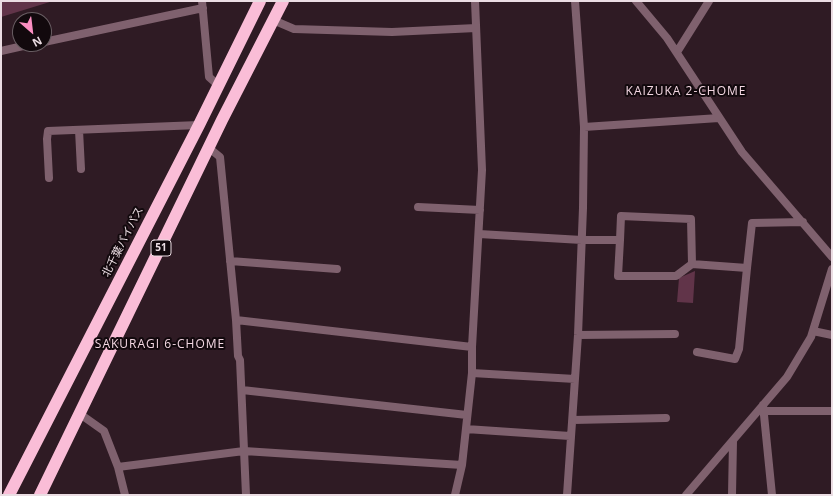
<!DOCTYPE html>
<meta charset="utf-8">
<style>
body{margin:0}
#map{position:relative;width:833px;height:496px;overflow:hidden;background:#2f1b24;font-family:"Open Sans",sans-serif}
canvas{display:block}
.frame{position:absolute;inset:0;border:2px solid #ebdde3;pointer-events:none}
.north{position:absolute;left:12px;top:12px;width:40px;height:40px;box-sizing:border-box;background:#12090d;border:1px solid #695e63;border-radius:50%;rotate:152deg;font-size:11px;font-weight:700;line-height:16px;text-align:center;color:#ebdde3}
.north::after{content:'';display:block;margin:auto;width:14px;height:18px;background:#fc8fc2;clip-path:polygon(50% 0,100% 100%,50% 72%,0 100%)}
</style>
<div id="map">
<canvas width="833" height="496"></canvas>
<div class="frame"></div>
<div class="north">N</div>
</div>
<script>
const c = document.querySelector('canvas').getContext('2d');
c.lineJoin = 'round';
function fill(path, color) { c.fillStyle = color; c.fill(path, 'evenodd'); }
const shape = rows => new Path2D(rows.map(r => 'M' + r).join(''));
function trace(path, color, width, dash) { c.strokeStyle = color; c.lineWidth = width; c.lineCap = dash ? 'butt' : 'round'; c.setLineDash(dash || []); c.stroke(path); }
function write(font, color, halo, rows, align = 'center') {
  c.font = font + ' "Open Sans","Noto Sans JP",sans-serif'; c.lineWidth = 4; c.setLineDash([]); c.textBaseline = 'middle'; c.strokeStyle = halo; c.fillStyle = color; for (const [text, x, y, turn = 0] of rows) {
    c.save(); c.translate(x, y); c.rotate((+turn || 0) * Math.PI / 180); c.textAlign = isNaN(turn) ? turn : align; if (halo) c.strokeText(text, 0, 0); c.fillText(text, 0, 0); c.restore();
  }
}
const green = shape([
 [1,1,53,1,1,17],
 [695,271,693,303,677,302,679,278]
]);
const street = shape([
 [202,1,209,77,218,85],
 [636,1,667,38,742,152,832,257],
 [273,20,294,29,392,32,476,28],
 [44,42,203,8],
 [1,51,32,44],
 [677,52,709,1],
 [584,127,719,118],
 [79,130,81,169],
 [209,148,220,157,236,320,238,356,240,360,246,495],
 [49,178,47,139,48,131,199,125],
 [418,207,480,210],
 [479,234,582,240,620,240,621,216,691,219,692,264],
 [620,240,618,276,676,276,692,264,747,268,752,223,803,222],
 [230,261,337,269],
 [236,320,472,347],
 [813,331,832,335],
 [578,335,675,334],
 [697,352,735,359,739,349,747,268],
 [472,373,575,379],
 [242,390,467,415],
 [763,405,772,495],
 [764,411,832,411],
 [80,414,104,431,118,467,125,495],
 [573,420,666,418],
 [466,429,570,436],
 [118,467,244,451,462,465],
 [455,495,462,465,472,373,472,347,482,170,475,1],
 [567,495,578,335,583,208,584,127,575,1],
 [686,495,787,377,811,337,832,269],
 [732,495,733,441]
]);
const highway = shape([
 [9,495,199,125,260,1],
 [40,495,222,120,283,1]
]);
const shields = [
 [161,248,20]
];
const shieldNames = [
 ["51",161,248]
];
const streetNames = [
 ["北千葉バイパス",123,242,-63]
];
const neighbourhoodNames = [
 ["KAIZUKA 2-CHOME",686,92],
 ["SAKURAGI 6-CHOME",160,345]
];
fill(green, '#613449');
trace(street, '#7f616e', 8);
trace(highway, '#fabdd7', 12);
for (const [x, y, w] of shields) { const box = new Path2D(); box.roundRect(x - w / 2, y - 8, w, 16, 3); c.fillStyle = '#12090d'; c.fill(box); trace(box, '#ebdde3', 1); }
write('bold 10px', '#ebdde3', null, shieldNames);
write('11px', '#ebdde3', '#12090d', streetNames);
c.letterSpacing = '1px';
write('12px', '#f3d7e2', '#12090d', neighbourhoodNames);
c.letterSpacing = '0px';
</script>
